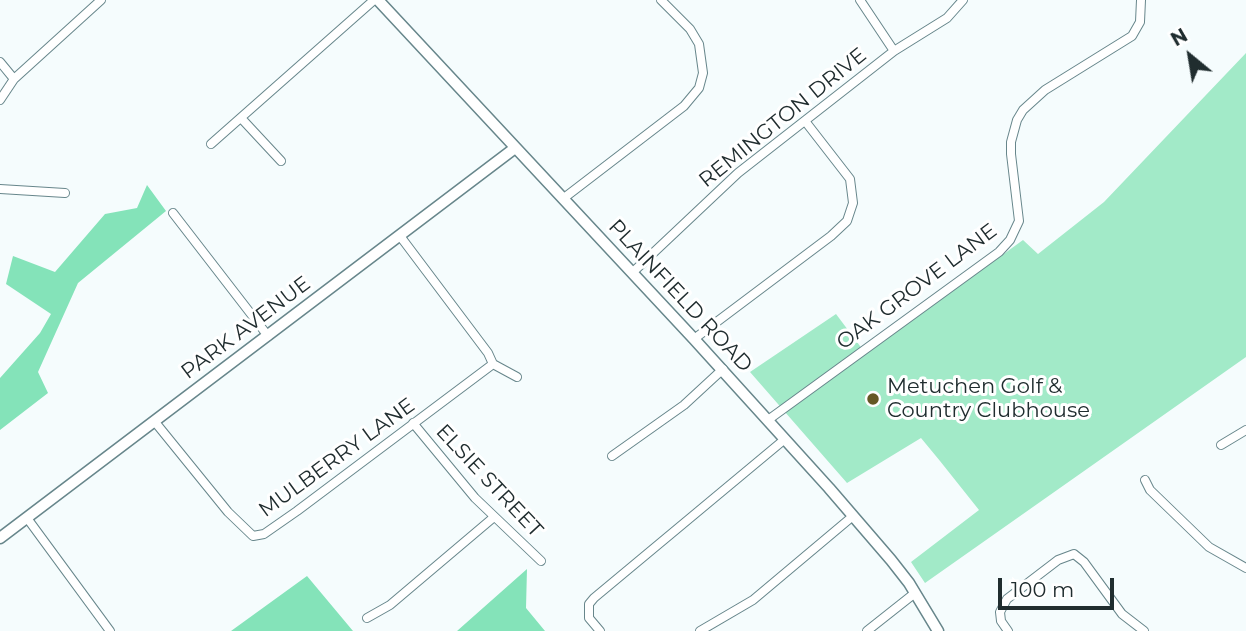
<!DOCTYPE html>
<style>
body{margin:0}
#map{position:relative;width:1246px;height:631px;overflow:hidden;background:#f5fcfd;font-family:Montserrat,sans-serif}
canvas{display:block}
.north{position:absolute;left:1155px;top:21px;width:70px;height:70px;-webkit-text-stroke:5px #fff;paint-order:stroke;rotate:330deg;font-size:19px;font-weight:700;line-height:28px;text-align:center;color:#202d2f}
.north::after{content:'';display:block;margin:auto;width:24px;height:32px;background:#202d2f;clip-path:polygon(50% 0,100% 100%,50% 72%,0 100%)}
.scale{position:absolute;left:998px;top:578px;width:116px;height:32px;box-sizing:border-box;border:4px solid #202d2f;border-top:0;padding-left:9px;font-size:21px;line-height:24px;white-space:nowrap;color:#202d2f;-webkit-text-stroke:5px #fff;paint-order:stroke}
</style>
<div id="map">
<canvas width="1246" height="631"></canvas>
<div class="north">N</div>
<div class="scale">100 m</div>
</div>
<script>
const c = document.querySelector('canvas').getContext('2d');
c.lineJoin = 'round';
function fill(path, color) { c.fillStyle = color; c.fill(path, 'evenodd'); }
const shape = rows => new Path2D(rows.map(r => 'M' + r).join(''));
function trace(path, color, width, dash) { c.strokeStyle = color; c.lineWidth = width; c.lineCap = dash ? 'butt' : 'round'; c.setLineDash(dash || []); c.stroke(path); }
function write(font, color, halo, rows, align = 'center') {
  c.font = font + ' Montserrat,sans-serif'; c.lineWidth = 6; c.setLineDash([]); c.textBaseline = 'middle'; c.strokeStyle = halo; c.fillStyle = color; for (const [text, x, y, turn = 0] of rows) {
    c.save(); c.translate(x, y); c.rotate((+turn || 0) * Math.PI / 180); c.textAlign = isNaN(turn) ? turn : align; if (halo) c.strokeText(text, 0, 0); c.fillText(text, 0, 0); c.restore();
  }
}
const green = shape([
 [1246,53,1246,357,925,583,911,562,979,510,940,461,921,438,847,483,750,372,836,314,866,354,1023,240,1038,254,1104,202]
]);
const forest = shape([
 [147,185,166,211,78,283,38,372,48,393,0,430,0,378,40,333,51,314,6,284,13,256,55,272,105,214,137,208],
 [527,569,526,608,545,631,457,631],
 [307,576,353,631,231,631]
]);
const street = shape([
 [860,0,894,51],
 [0,62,14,79],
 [0,100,14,79,101,0],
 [241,118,281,161],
 [211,144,374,0],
 [0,189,65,193],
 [564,198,684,106,699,88,703,73,699,44,690,29,661,0],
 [173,213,268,336],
 [633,272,738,173,894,51,947,18,963,0],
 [694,339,831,236,847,221,853,203,850,179,805,121],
 [493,364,517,377],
 [768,420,999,252,1010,240,1019,221,1011,154,1011,142,1017,120,1023,110,1045,90,1132,36,1140,22,1141,0],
 [155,422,228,512,253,536,264,534,297,511,493,364,488,353,400,236],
 [413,423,475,498,541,561],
 [1221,445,1246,430],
 [612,456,684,405,723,369],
 [1145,480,1150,490,1209,547,1246,568],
 [27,518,110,631],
 [367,618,390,605,494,517],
 [600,631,589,618,589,604,594,598,785,439],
 [700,631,753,600,853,516],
 [867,631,915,593],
 [1008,631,1001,621,1000,612,1007,599,1058,560,1074,554,1084,562,1122,614,1144,631]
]);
const secondary = shape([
 [378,0,694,339,829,488,891,560,909,583,938,631],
 [0,538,515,148]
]);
const markers = [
 [873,399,7,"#655825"]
];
const streetNames = [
 ["REMINGTON DRIVE",783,118,-39],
 ["OAK GROVE LANE",917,287,-37],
 ["PLAINFIELD ROAD",680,296,47],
 ["PARK AVENUE",246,328,-37],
 ["MULBERRY LANE",337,458,-36],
 ["ELSIE STREET",489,481,47]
];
const poiNames = [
 ["Metuchen Golf &",887,387],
 ["Country Clubhouse",887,411]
];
fill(green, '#a2eac8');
fill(forest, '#84e3b9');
trace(street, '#67868b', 10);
trace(secondary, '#67868b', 13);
trace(street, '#fff', 8);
trace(secondary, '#fff', 10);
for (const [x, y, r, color] of markers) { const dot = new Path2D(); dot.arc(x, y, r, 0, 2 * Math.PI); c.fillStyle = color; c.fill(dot); trace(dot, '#fff', 2.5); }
write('21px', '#202d2f', '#fff', streetNames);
write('21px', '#202d2f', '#fff', poiNames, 'left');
</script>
